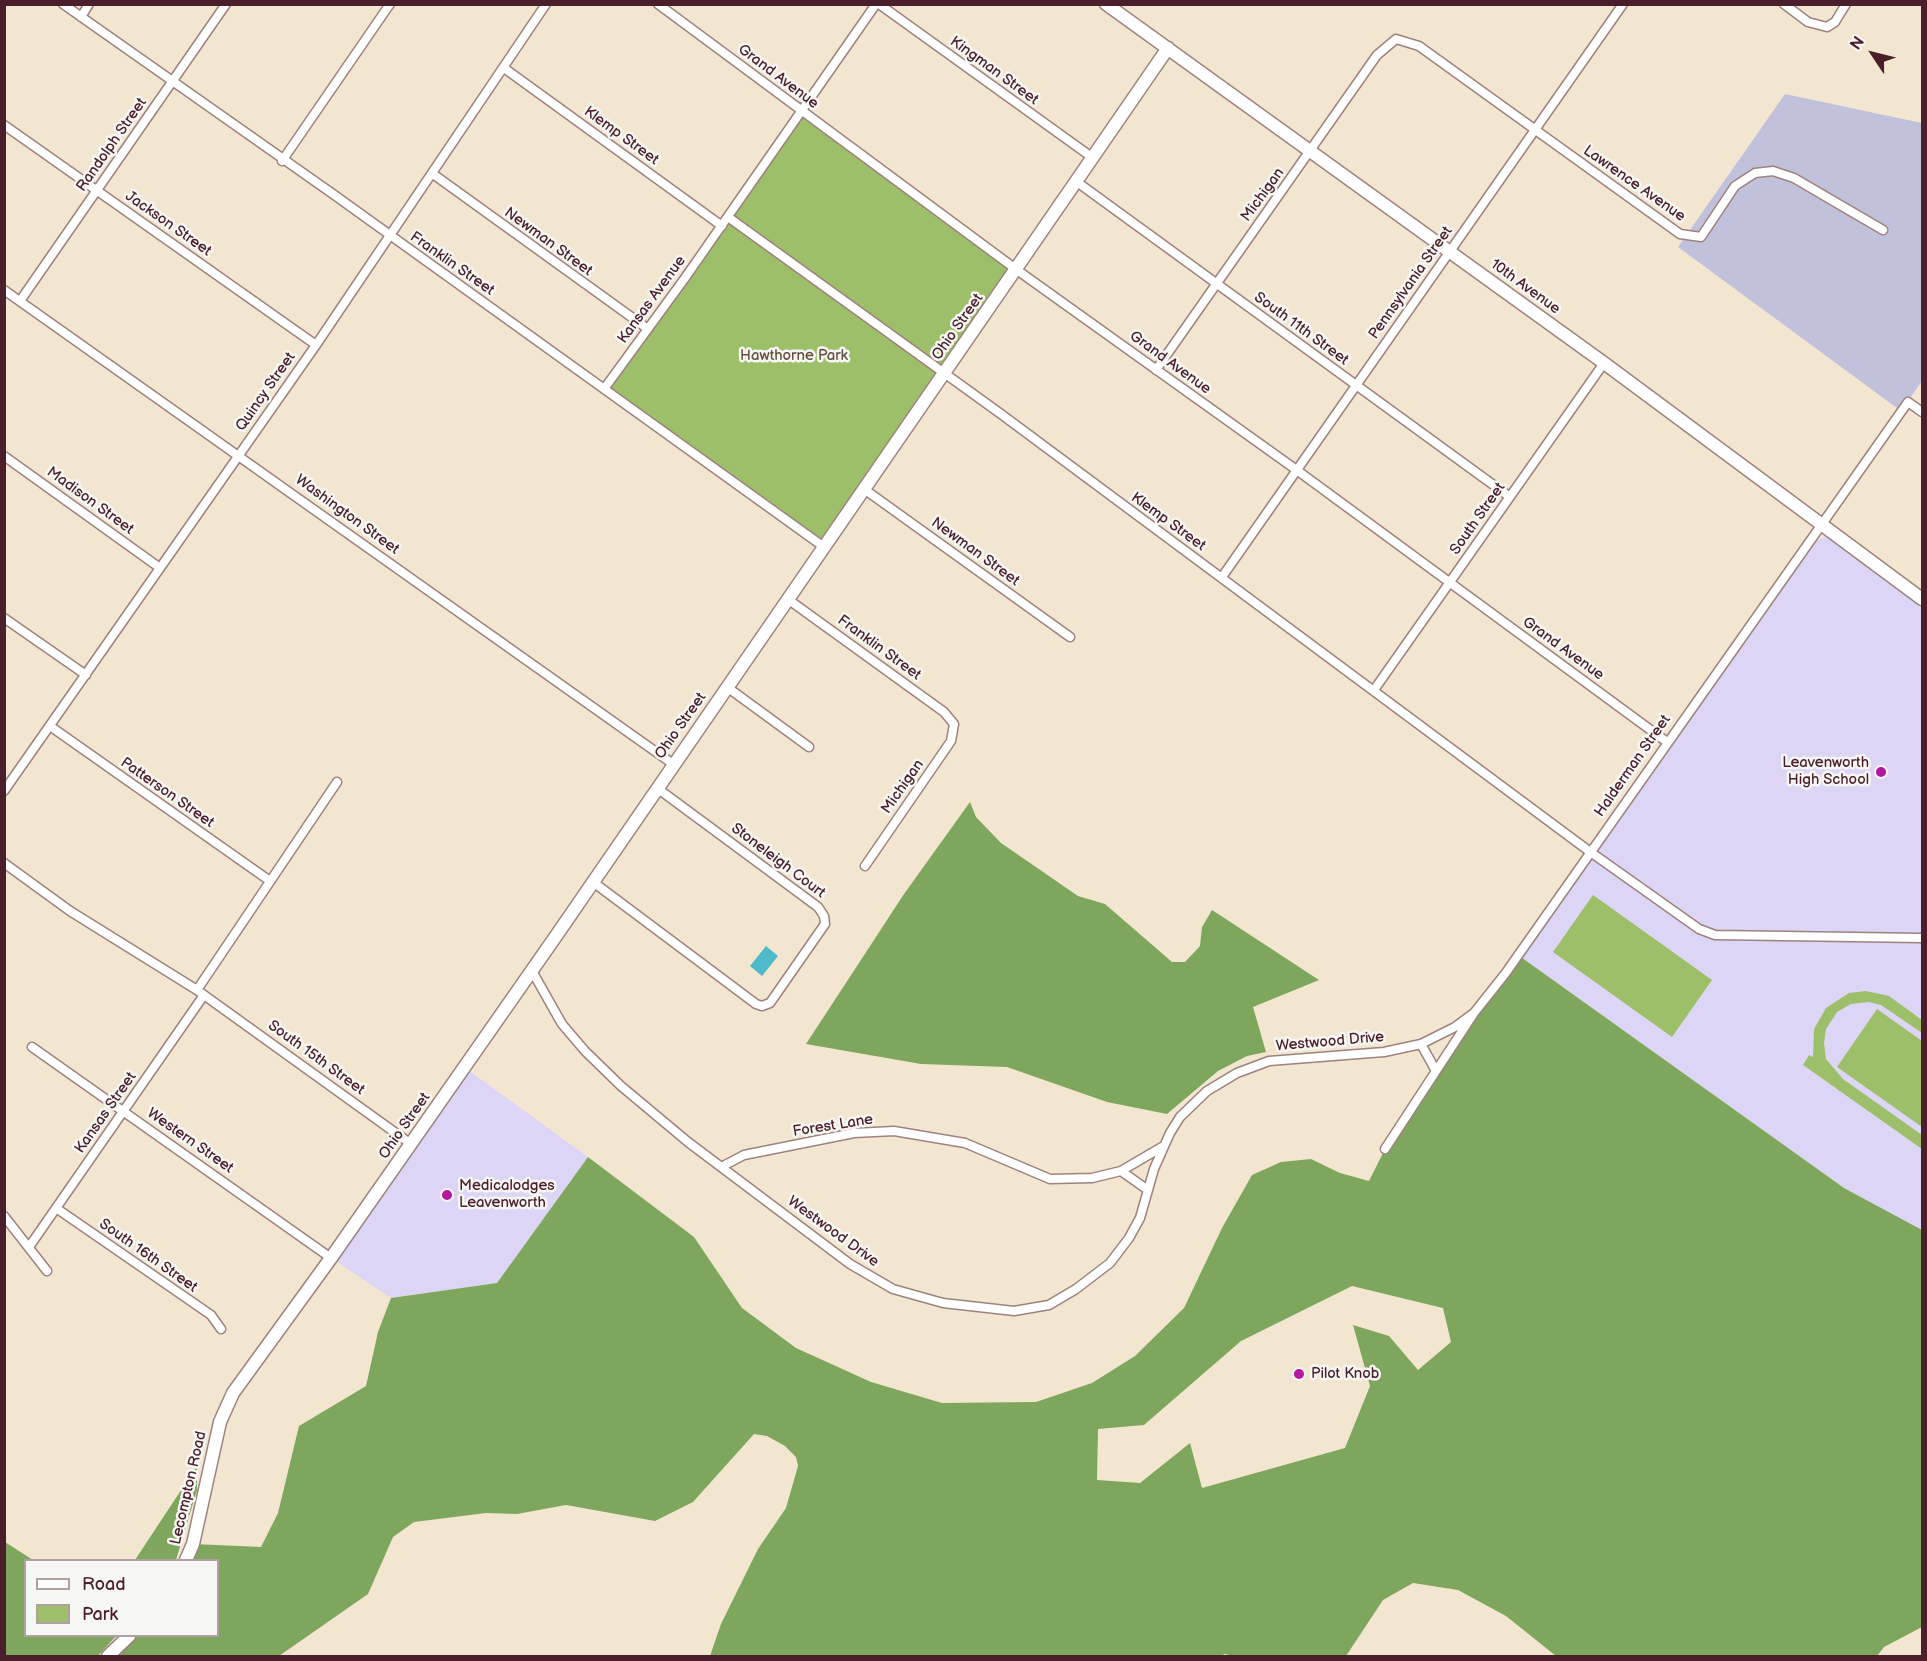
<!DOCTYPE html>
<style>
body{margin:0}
#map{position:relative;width:1927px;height:1661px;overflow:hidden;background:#f3e6d1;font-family:"Balsamiq Sans",sans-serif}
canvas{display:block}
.frame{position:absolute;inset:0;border:6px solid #4a1f2b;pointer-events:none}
.legend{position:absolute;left:24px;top:1559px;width:195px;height:78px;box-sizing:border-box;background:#f6f6f2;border:2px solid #b1a0a2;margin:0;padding:8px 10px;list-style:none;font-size:18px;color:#4a1f2b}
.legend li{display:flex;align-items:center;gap:12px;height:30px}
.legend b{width:30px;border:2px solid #b1a0a2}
.north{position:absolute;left:1843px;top:24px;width:60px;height:60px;-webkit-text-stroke:4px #f6f6f2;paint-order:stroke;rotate:305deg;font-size:16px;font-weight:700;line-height:24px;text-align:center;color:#4a1f2b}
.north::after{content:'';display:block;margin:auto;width:21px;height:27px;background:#4a1f2b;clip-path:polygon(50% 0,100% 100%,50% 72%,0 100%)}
</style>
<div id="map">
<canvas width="1927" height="1661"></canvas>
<div class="frame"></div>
<ul class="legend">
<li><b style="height:8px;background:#fff"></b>Road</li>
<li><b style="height:16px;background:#9dbf69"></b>Park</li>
</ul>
<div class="north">N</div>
</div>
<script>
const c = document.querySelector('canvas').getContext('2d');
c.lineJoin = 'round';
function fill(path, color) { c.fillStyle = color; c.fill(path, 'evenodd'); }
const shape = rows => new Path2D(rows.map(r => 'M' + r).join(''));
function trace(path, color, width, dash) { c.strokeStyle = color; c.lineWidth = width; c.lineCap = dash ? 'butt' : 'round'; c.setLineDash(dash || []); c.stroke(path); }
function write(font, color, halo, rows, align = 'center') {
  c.font = font + ' "Balsamiq Sans",sans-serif'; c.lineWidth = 5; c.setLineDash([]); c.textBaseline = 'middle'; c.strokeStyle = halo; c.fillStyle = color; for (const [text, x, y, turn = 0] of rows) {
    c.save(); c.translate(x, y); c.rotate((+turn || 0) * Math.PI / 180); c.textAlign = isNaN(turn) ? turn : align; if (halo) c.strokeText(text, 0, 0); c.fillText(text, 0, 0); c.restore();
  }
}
const built = shape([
 [1828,536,1922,605,1922,1230,1844,1188,1518,955,1814,541],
 [464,1067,588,1157,497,1283,391,1298,331,1258]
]);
const industrial = shape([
 [1785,94,1922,123,1922,381,1901,411,1678,247]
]);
const green = shape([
 [802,112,1017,270,824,547,604,389],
 [1593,895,1712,980,1672,1037,1553,952],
 [1866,991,1889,996,1922,1020,1922,1033,1881,1005,1869,1002,1851,1004,1837,1012,1826,1029,1824,1043,1826,1059,1843,1079,1922,1135,1922,1149,1803,1065,1809,1055,1813,1057,1814,1029,1826,1008,1849,993],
 [1877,1009,1922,1041,1922,1127,1837,1067]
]);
const forest = shape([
 [970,802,976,817,1001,843,1078,896,1105,904,1172,962,1185,962,1200,946,1202,927,1212,910,1319,980,1253,1007,1266,1052,1247,1056,1218,1071,1167,1114,1107,1102,1007,1067,921,1064,806,1044,904,894],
 [1518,955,1844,1188,1922,1230,1922,1627,1884,1647,1877,1656,1556,1656,1506,1616,1458,1590,1413,1583,1383,1600,1346,1656,1232,1656,1225,1654,1220,1656,710,1656,721,1624,758,1549,786,1508,798,1466,796,1457,785,1446,767,1436,754,1434,693,1502,655,1521,566,1505,517,1514,486,1513,414,1522,393,1537,368,1594,279,1656,108,1656,129,1636,218,1636,218,1560,186,1560,193,1544,261,1547,278,1513,299,1426,366,1386,378,1332,391,1298,497,1283,588,1157,694,1237,742,1308,796,1348,871,1382,942,1403,1036,1402,1092,1383,1135,1356,1184,1308,1222,1228,1252,1175,1281,1162,1311,1159,1340,1173,1369,1181,1385,1149],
 [1352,1286,1443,1308,1451,1342,1418,1370,1389,1336,1353,1325,1370,1386,1345,1448,1202,1488,1190,1443,1140,1483,1097,1480,1098,1429,1144,1425,1241,1341],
 [197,1466,197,1490,176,1560,135,1560],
 [5,1542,33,1560,26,1560,26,1636,116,1636,98,1656,5,1656]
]);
const water = shape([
 [766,946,778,956,762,976,750,966]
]);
const street = shape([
 [63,4,333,194,824,547],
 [658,4,1017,270,1298,471,1667,742],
 [879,4,1093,158],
 [1784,4,1808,22,1827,27,1835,22,1846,4],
 [81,17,89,4],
 [504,68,722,226],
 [4,125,316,345],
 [282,161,390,4],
 [433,174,648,329],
 [1077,182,1510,497],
 [728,217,1001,414,1589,851,1699,929,1715,935,1922,938],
 [4,290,673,764],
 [20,301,226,4],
 [1156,370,1377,55,1396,39,1419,46,1680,234,1701,237,1735,186,1755,173,1773,171,1794,178,1883,230],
 [604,389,685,278,876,4],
 [4,456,160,568],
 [864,489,1070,637],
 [1222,577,1623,4],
 [789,600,944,712,954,724,951,741,865,866],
 [4,618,86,675],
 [727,687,809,747],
 [1374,690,1604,363],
 [50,726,270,881],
 [4,791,316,345,546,4],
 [4,863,70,911,197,990,411,1144],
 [593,882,756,1004,762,1006,770,1003,825,924,824,916,818,907,657,788],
 [532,971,562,1024,585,1051,621,1086,688,1142,850,1264,893,1289,943,1303,1014,1311,1049,1305,1076,1289,1110,1263,1129,1238,1140,1218,1154,1169,1170,1133,1180,1117,1207,1091,1237,1073,1269,1061,1384,1052,1421,1044,1455,1027,1474,1013],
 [197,990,337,782],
 [1421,1044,1436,1071],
 [32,1047,331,1258],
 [1385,1149,1474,1013,1505,974,1908,402,1922,412],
 [723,1166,744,1155,854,1133,894,1131,965,1143,1050,1179,1092,1178,1121,1171,1162,1147],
 [1121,1171,1148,1190],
 [56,1208,211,1315,221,1329],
 [4,1216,47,1271],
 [29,1247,204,995]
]);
const secondary = shape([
 [1106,4,1604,363,1922,599],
 [186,1560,193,1544,220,1422,233,1393,331,1258,556,936,1168,48],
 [108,1656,129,1636]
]);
const markers = [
 [1881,772,6,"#b5179e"],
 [447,1195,6,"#b5179e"],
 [1299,1374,6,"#b5179e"]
];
const streetNames = [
 ["Kingman Street",994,71,36],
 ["Grand Avenue",778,77,37],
 ["Klemp Street",621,136,36],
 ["Randolph Street",112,145,-55],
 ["Lawrence Avenue",1634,184,35],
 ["Michigan",1263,195,-54],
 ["Jackson Street",168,224,35],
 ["Newman Street",548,242,36],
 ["Franklin Street",452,264,35],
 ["Pennsylvania Street",1411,283,-55],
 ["10th Avenue",1525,287,36],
 ["Kansas Avenue",652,300,-54],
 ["Ohio Street",958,327,-55],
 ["South 11th Street",1301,329,36],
 ["Grand Avenue",1170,363,36],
 ["Quincy Street",266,392,-55],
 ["Madison Street",90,501,36],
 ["Washington Street",347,515,36],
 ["South Street",1478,519,-55],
 ["Klemp Street",1168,522,36],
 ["Newman Street",975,552,36],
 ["Franklin Street",879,648,36],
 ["Grand Avenue",1563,649,36],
 ["Ohio Street",681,726,-55],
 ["Halderman Street",1633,766,-55],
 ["Michigan",903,787,-55],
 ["Patterson Street",167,793,35],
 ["Stoneleigh Court",778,861,37],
 ["Westwood Drive",1330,1042,-5],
 ["South 15th Street",316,1058,36],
 ["Kansas Street",106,1113,-55],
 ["Ohio Street",405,1126,-55],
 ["Forest Lane",833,1126,-9],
 ["Western Street",190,1141,35],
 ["Westwood Drive",833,1232,36],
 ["South 16th Street",148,1256,35],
 ["Lecompton Road",189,1488,-77]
];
const parkNames = [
 ["Hawthorne Park",794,356]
];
const poiNames = [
 ["Leavenworth",1869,763,"right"],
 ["High School",1869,780,"right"],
 ["Medicalodges",459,1186],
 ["Leavenworth",459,1203],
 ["Pilot Knob",1311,1374]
];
fill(built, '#dcd5f6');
fill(industrial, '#c2c1dc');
fill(green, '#9dbf69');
fill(forest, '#7ea65d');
fill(water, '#4fbaca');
trace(street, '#9e827e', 11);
trace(secondary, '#9e827e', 15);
trace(street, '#fff', 8);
trace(secondary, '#fff', 12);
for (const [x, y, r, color] of markers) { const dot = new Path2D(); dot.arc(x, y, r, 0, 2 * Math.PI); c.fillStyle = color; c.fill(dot); trace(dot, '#f6f6f2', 2); }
write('15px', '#4a1f2b', '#f6f6f2', streetNames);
write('15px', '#634f3e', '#f6f6f2', parkNames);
write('15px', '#4a1f2b', '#f6f6f2', poiNames, 'left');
</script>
